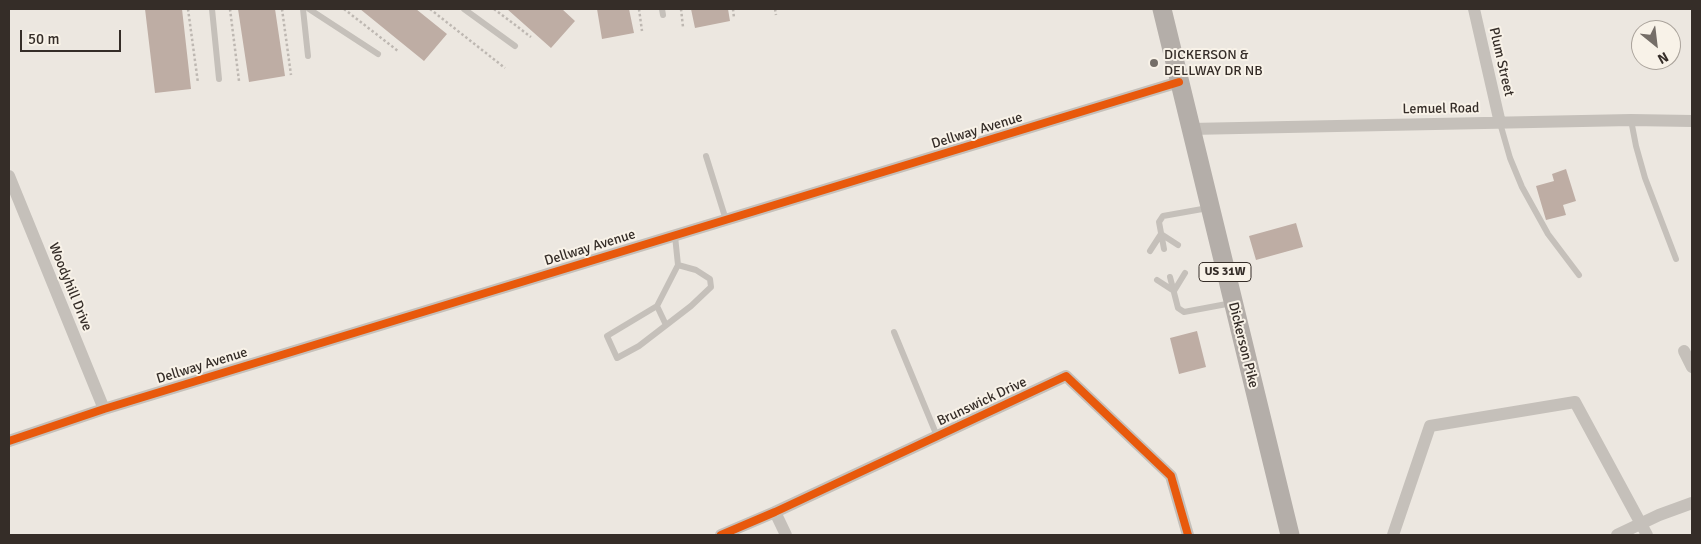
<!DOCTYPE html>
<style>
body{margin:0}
#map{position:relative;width:1701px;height:544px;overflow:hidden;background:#ece7e0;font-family:Signika,sans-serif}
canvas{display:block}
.frame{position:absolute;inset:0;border:10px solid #352d28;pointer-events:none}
.north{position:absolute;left:1631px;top:20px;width:50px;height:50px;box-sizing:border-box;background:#f8f2e8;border:1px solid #aaa39b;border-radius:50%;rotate:151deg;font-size:14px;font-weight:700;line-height:20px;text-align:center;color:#352d28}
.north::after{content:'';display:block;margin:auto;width:18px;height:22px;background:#756e68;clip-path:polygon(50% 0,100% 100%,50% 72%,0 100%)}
.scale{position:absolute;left:20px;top:30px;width:101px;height:22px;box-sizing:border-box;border:2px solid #352d28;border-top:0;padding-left:6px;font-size:15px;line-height:18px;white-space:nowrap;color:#352d28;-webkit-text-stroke:4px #f8f2e8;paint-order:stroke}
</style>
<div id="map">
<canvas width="1701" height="544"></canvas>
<div class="frame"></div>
<div class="north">N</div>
<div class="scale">50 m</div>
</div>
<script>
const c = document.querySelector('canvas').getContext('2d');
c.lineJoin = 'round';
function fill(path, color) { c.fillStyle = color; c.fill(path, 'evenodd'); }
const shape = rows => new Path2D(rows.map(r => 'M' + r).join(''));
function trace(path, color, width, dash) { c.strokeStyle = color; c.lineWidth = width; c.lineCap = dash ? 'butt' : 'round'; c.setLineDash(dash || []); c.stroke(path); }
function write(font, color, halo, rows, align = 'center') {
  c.font = font + ' Signika,sans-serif'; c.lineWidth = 4; c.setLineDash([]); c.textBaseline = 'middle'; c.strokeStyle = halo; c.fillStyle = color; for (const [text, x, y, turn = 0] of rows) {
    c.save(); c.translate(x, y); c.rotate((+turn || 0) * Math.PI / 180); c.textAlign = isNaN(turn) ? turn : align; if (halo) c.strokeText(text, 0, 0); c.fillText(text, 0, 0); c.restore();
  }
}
const building = shape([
 [145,9,182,9,191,89,155,93],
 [238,9,275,9,285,76,249,82],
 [360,9,416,9,447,34,424,61],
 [507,9,562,9,575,21,551,48],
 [597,9,629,9,634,33,602,39],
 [691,9,728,9,730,21,695,28],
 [1566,169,1576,201,1563,205,1566,215,1546,220,1536,186,1554,181,1552,174],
 [1296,223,1303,247,1256,260,1249,236],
 [1197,331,1206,367,1179,374,1170,338]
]);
const path = shape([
 [188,9,198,83],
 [230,9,239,81],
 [282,9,291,75],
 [344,9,398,51],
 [430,9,505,68],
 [494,9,531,37],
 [639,9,642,31],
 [681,9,683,27],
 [733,9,734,18],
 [775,9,776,15]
]);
const service = shape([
 [212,9,219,79],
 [303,9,308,56],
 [309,9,378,54],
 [464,9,515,46],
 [662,9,663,15],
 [1631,120,1636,146,1645,178,1676,259],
 [1500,123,1510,158,1522,187,1548,234,1579,275],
 [706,156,726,220],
 [1161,234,1178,245],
 [675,236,678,265,657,306,607,336,617,358,639,346,691,306,711,287,710,279,696,270,678,265],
 [1164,249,1159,222,1163,216,1208,208],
 [1150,251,1161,234],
 [1170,277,1178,308,1184,312,1232,303],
 [1157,280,1174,291],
 [1174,291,1185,273],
 [657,306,666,325],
 [894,332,937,436]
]);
const minor = shape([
 [1474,9,1500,123],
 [1190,129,1631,120,1692,121],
 [9,176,104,409],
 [1684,351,1692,367],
 [9,441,104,409,1179,82],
 [775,512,786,535],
 [721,535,775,512,1066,376,1171,476,1188,535],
 [1393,535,1430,426,1575,402,1647,535],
 [1617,535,1659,515,1692,503]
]);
const primary = shape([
 [1162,9,1290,535]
]);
const cycleway = shape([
 [9,441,104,409,1179,82],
 [721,535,775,512,1066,376,1171,476,1188,535]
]);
const markers = [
 [1154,63,5,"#756e68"]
];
const shields = [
 [1225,272,52]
];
const shieldNames = [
 ["US 31W",1225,272]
];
const poiNames = [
 ["DICKERSON &",1164,55],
 ["DELLWAY DR NB",1164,71]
];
const streetNames = [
 ["Plum Street",1501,62,77],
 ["Lemuel Road",1441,109,-1],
 ["Dellway Avenue",977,131,-17],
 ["Dellway Avenue",590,248,-17],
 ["Woodyhill Drive",70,287,68],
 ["Dickerson Pike",1243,345,76],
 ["Dellway Avenue",202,366,-17],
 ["Brunswick Drive",982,402,-25]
];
fill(building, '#beada4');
trace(path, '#beb8b2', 2.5, [2.5, 2.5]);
trace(service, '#c5c0ba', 6);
trace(minor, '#c5c0ba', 12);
trace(primary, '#b4aea9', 19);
trace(cycleway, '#e8590c', 8);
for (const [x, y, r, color] of markers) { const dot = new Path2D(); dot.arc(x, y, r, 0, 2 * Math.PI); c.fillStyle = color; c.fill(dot); trace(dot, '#f8f2e8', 2); }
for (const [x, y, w] of shields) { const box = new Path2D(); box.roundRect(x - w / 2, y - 9.5, w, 19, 4); c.fillStyle = '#f8f2e8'; c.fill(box); trace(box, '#352d28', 1); }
write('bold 12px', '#352d28', null, shieldNames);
write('14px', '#352d28', '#f8f2e8', poiNames, 'left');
write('14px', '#352d28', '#f8f2e8', streetNames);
</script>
